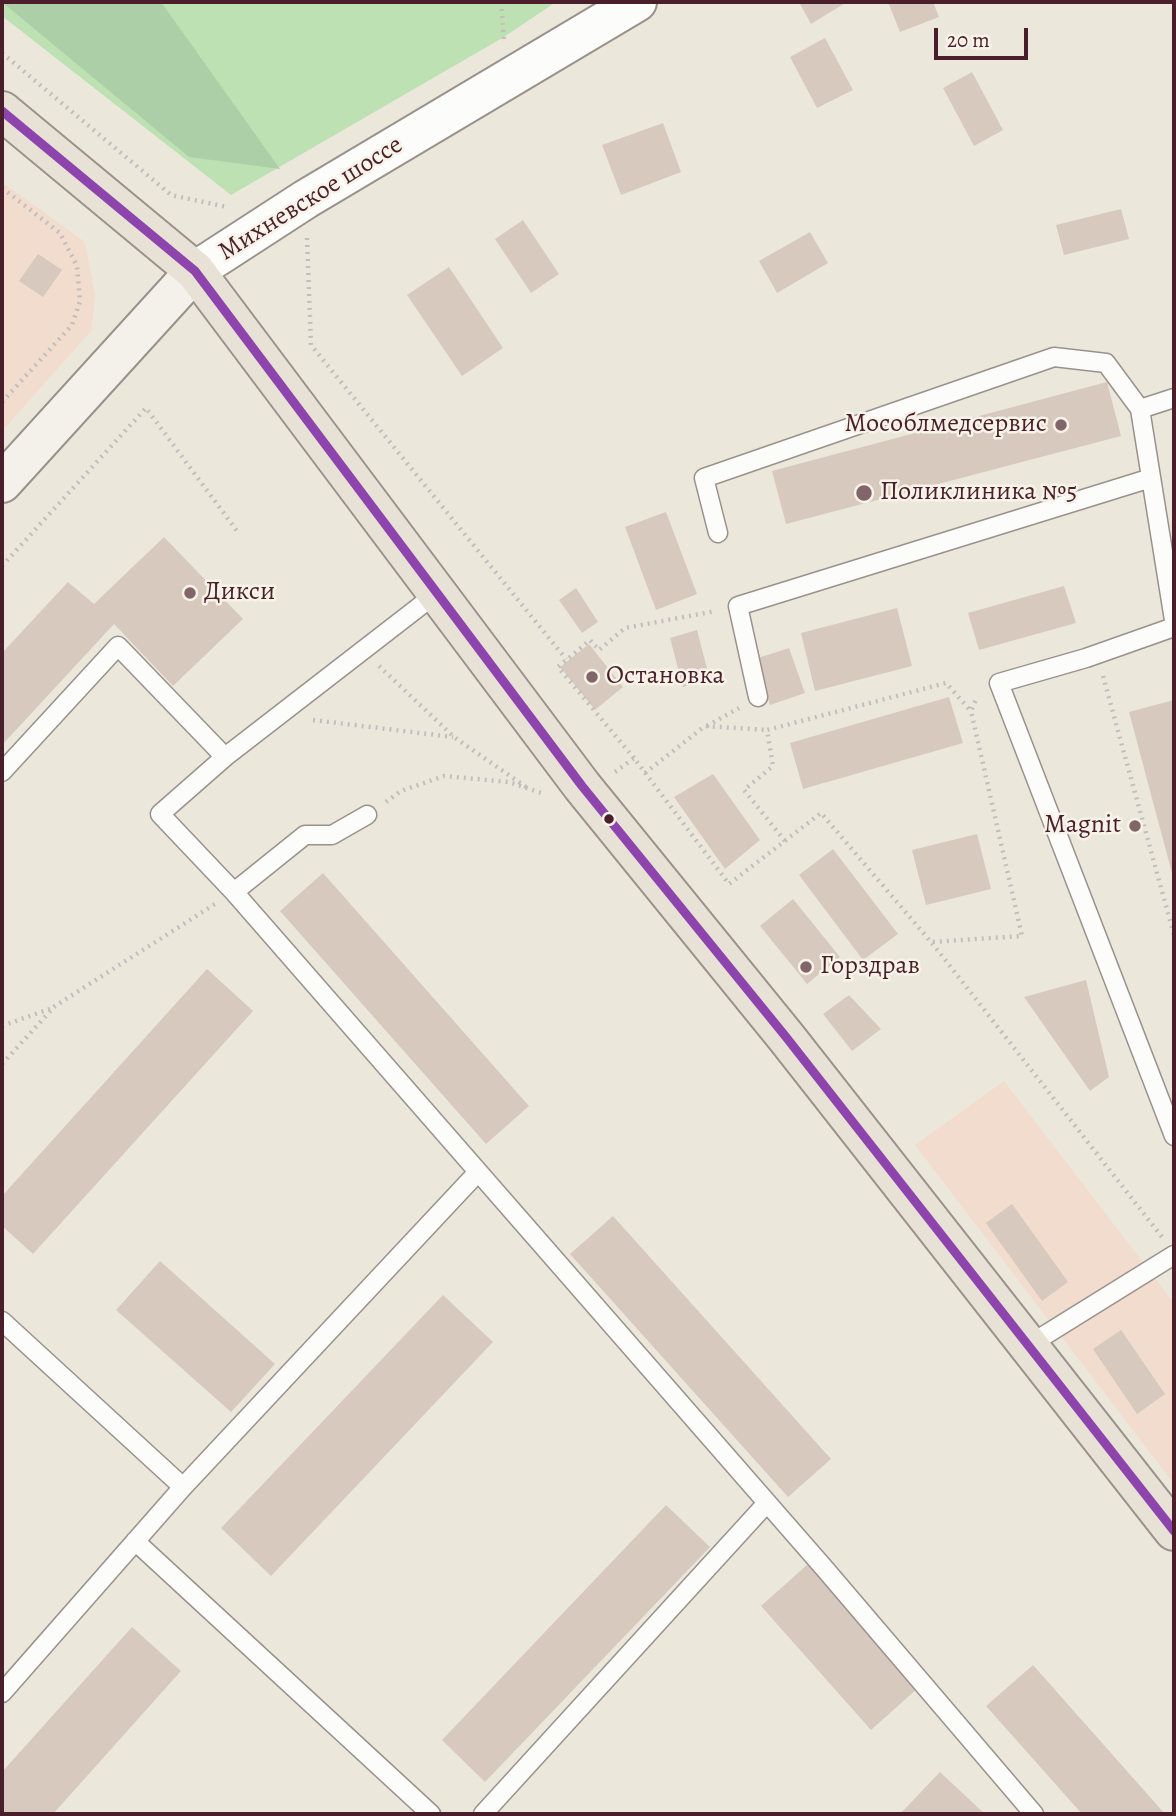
<!DOCTYPE html>
<meta charset="utf-8">
<style>
body{margin:0}
#map{position:relative;width:1176px;height:1816px;overflow:hidden;background:#ebe8db;font-family:Alegreya,serif}
canvas{display:block}
.frame{position:absolute;inset:0;border:4px solid #4a1f2b;pointer-events:none}
.scale{position:absolute;left:934px;top:28px;width:94px;height:32px;box-sizing:border-box;border:4px solid #4a1f2b;border-top:0;padding-left:9px;font-size:21px;line-height:24px;white-space:nowrap;color:#4a1f2b;-webkit-text-stroke:5px #f7f3e8;paint-order:stroke}
</style>
<div id="map">
<canvas width="1176" height="1816"></canvas>
<div class="frame"></div>
<div class="scale">20 m</div>
</div>
<script>
const c = document.querySelector('canvas').getContext('2d');
c.lineJoin = 'round';
function fill(path, color) { c.fillStyle = color; c.fill(path, 'evenodd'); }
const shape = rows => new Path2D(rows.map(r => 'M' + r).join(''));
function trace(path, color, width, dash) { c.strokeStyle = color; c.lineWidth = width; c.lineCap = dash ? 'butt' : 'round'; c.setLineDash(dash || []); c.stroke(path); }
function write(font, color, halo, rows, align = 'center') {
  c.font = font + ' Alegreya,serif'; c.lineWidth = 5; c.setLineDash([]); c.textBaseline = 'middle'; c.strokeStyle = halo; c.fillStyle = color; for (const [text, x, y, turn = 0] of rows) {
    c.save(); c.translate(x, y); c.rotate((+turn || 0) * Math.PI / 180); c.textAlign = isNaN(turn) ? turn : align; if (halo) c.strokeText(text, 0, 0); c.fillText(text, 0, 0); c.restore();
  }
}
const built = shape([
 [2,182,85,242,95,296,91,331,2,431],
 [1004,1081,1174,1303,1174,1484,915,1145]
]);
const green = shape([
 [2,2,556,2,504,37,231,195,2,16]
]);
const forest = shape([
 [2,2,161,2,280,169,189,157]
]);
const building = shape([
 [799,2,847,2,811,24],
 [888,2,933,2,939,17,900,32],
 [825,38,853,90,817,108,790,57],
 [972,72,1003,130,974,146,943,88],
 [663,123,681,172,621,195,602,145],
 [1121,209,1129,239,1064,255,1056,225],
 [523,220,559,274,531,293,495,239],
 [810,232,828,263,777,293,759,261],
 [38,254,62,270,43,297,19,281],
 [449,267,503,348,462,376,407,295],
 [1107,382,1121,436,786,524,772,471],
 [666,512,697,594,656,610,625,527],
 [164,537,243,619,173,686,114,624,2,745,2,653,68,582,94,604],
 [1064,586,1076,623,979,650,968,613],
 [576,588,598,622,582,633,559,600],
 [897,608,912,666,815,691,801,633],
 [697,630,710,680,683,687,670,638],
 [589,644,623,687,595,710,560,667],
 [789,648,805,693,770,705,755,659],
 [949,697,963,743,803,789,790,743],
 [1174,700,1174,877,1173,877,1129,712],
 [713,774,760,840,725,869,674,797],
 [977,834,991,889,926,905,912,850],
 [833,849,898,934,863,960,799,875],
 [323,873,529,1106,486,1144,280,911],
 [793,899,840,957,807,984,760,926],
 [207,969,253,1011,33,1254,2,1226,2,1196],
 [1086,980,1109,1077,1090,1091,1024,997],
 [849,995,881,1029,852,1051,823,1014],
 [1012,1204,1068,1282,1042,1301,986,1223],
 [613,1216,831,1459,788,1497,570,1254],
 [160,1261,275,1364,231,1412,116,1310],
 [443,1295,493,1342,271,1576,221,1528],
 [1121,1330,1165,1394,1137,1414,1093,1349],
 [666,1505,710,1547,485,1782,442,1740],
 [808,1564,918,1688,871,1730,761,1606],
 [132,1627,181,1671,53,1814,2,1814,2,1772],
 [1033,1665,1165,1814,1082,1814,986,1706],
 [940,1772,985,1814,900,1814]
]);
const path = shape([
 [501,2,504,40],
 [2,53,171,195,227,207],
 [2,188,60,233,77,266,80,301,72,325,2,402],
 [307,238,311,345,566,659],
 [2,566,146,408,237,531],
 [379,666,454,737,526,787],
 [1103,676,1174,935],
 [313,720,453,737],
 [707,726,739,708],
 [634,758,558,667,590,640,599,650,625,628,716,611],
 [615,772,634,758,729,884,821,813,931,942,1022,936,971,711,977,697],
 [645,773,705,726,767,730],
 [386,802,401,791,444,776,509,782,544,794],
 [785,841,744,790,773,766,767,730,946,683,971,711],
 [932,943,1162,1237],
 [2,1026,55,1007],
 [2,1064,55,1006,215,904]
]);
const service = shape([
 [1174,398,1140,409,1174,620],
 [718,533,704,478,1054,357,1106,363,1140,409],
 [1174,627,1086,658,999,683,1174,1136],
 [758,697,738,606,1151,478],
 [225,757,160,814,234,892,825,1569,1034,1814],
 [2,772,118,646,225,757,437,593],
 [234,892,305,835,332,835,367,815],
 [2,1321,183,1487],
 [1029,1345,1174,1255],
 [135,1541,431,1814],
 [2,1693,183,1487,478,1172],
 [483,1814,766,1504]
]);
const tertiary = shape([
 [195,271,306,199,637,2]
]);
const secondary = shape([
 [2,483,195,271]
]);
const primary = shape([
 [2,111,195,271,582,786,786,1037,1174,1531]
]);
const bus1 = shape([
 [2,111,195,271,582,786,786,1037,1174,1531]
]);
const markers = [
 [1061,425,7,"#826569"],
 [864,493,9,"#826569"],
 [190,593,7,"#826569"],
 [592,677,7,"#826569"],
 [609,819,6,"#4a1f2b"],
 [1135,826,7,"#826569"],
 [806,967,7,"#826569"]
];
const streetNames = [
 ["Михневское шоссе",311,199,-32]
];
const poiNames = [
 ["Мособлмедсервис",1047,425,"right"],
 ["Поликлиника №5",880,493],
 ["Дикси",204,593],
 ["Остановка",606,677],
 ["Magnit",1121,826,"right"],
 ["Горздрав",820,967]
];
fill(built, '#f1dcce');
fill(green, '#bee1b3');
fill(forest, '#adcfa7');
fill(building, '#d7c9bd');
trace(service, '#9a918c', 21);
trace(tertiary, '#9a918c', 42);
trace(secondary, '#9a918c', 42);
trace(primary, '#9a918c', 42);
trace(path, '#c3bebd', 4.5, [2, 5]);
trace(service, '#fcfcfa', 18);
trace(tertiary, '#fcfcfa', 38);
trace(secondary, '#f4f1eb', 38);
trace(primary, '#e7e2d5', 38);
trace(bus1, '#8e44ad', 9);
for (const [x, y, r, color] of markers) { const dot = new Path2D(); dot.arc(x, y, r, 0, 2 * Math.PI); c.fillStyle = color; c.fill(dot); trace(dot, '#f7f3e8', 2.5); }
write('26px', '#4a1f2b', '#f7f3e8', streetNames);
write('26px', '#4a1f2b', '#f7f3e8', poiNames, 'left');
</script>
